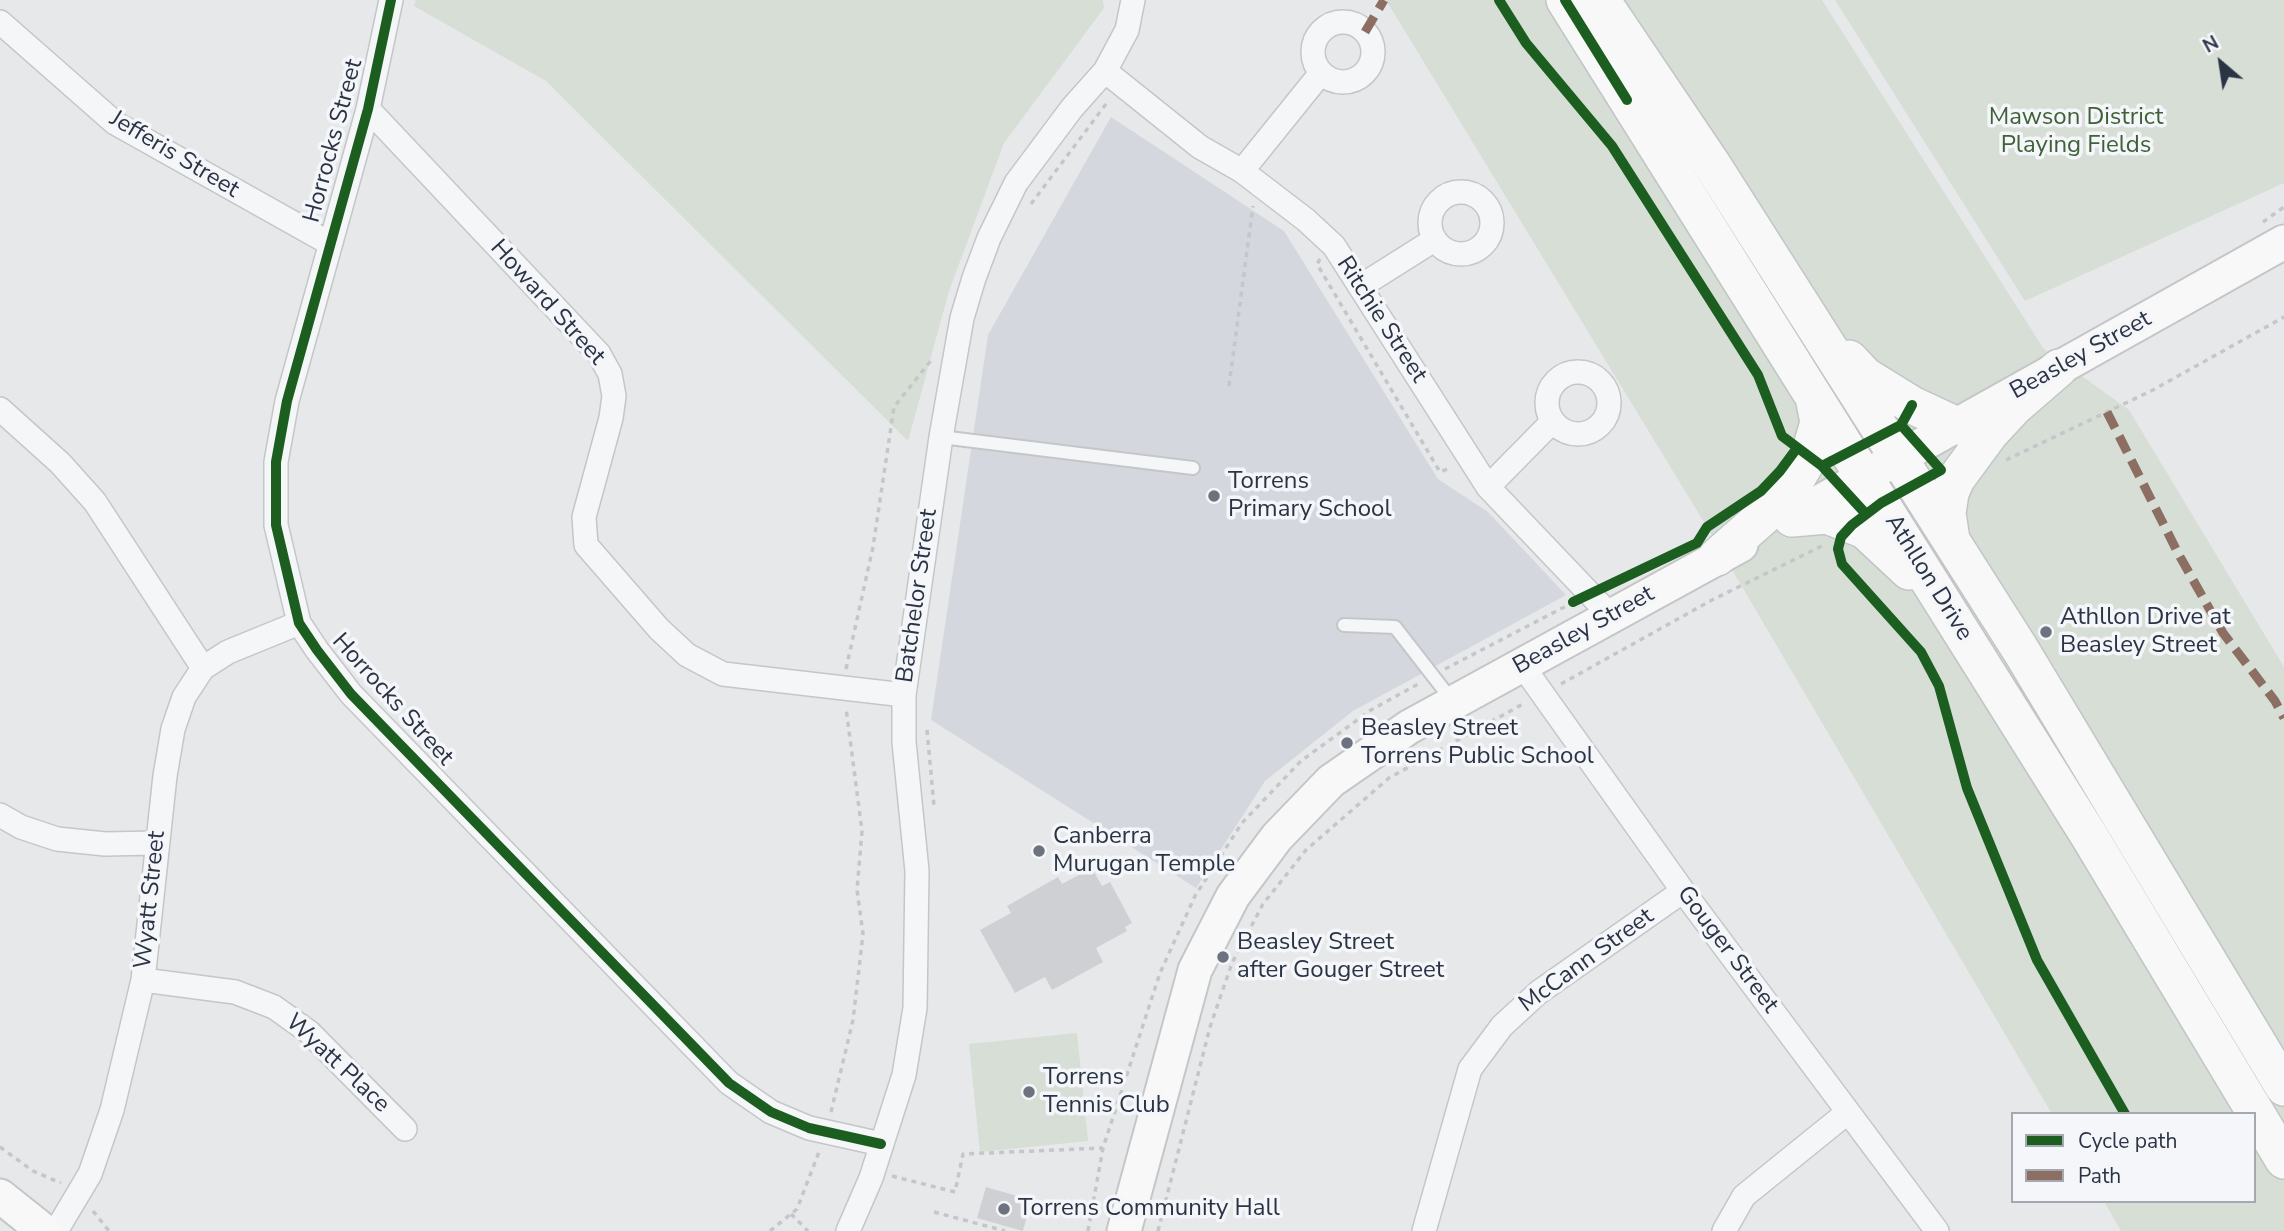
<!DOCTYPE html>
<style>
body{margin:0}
#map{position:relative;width:2284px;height:1231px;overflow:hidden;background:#e6e8ea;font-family:"Nunito Sans",sans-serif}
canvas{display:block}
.legend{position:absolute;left:2011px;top:1112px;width:245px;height:91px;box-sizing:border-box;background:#f4f6f9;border:2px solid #a4a8b1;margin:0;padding:9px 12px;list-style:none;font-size:21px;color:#2b3445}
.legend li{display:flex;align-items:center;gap:14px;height:35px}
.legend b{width:35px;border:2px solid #a4a8b1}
.north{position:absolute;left:2186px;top:28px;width:70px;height:70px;-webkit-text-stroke:5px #f4f6f9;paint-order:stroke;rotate:331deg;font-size:19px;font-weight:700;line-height:28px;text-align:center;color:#2b3445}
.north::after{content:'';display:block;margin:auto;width:24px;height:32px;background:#2b3445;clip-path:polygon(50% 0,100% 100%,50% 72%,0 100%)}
</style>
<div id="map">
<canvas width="2284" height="1231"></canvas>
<ul class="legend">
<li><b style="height:9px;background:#1b5e20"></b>Cycle path</li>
<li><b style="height:9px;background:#8d6e63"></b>Path</li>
</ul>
<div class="north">N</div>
</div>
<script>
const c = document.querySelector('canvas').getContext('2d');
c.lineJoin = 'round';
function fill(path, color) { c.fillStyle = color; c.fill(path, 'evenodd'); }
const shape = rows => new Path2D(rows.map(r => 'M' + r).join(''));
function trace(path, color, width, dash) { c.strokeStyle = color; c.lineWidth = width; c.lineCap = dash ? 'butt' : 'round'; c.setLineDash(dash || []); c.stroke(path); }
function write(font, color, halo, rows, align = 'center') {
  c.font = font + ' "Nunito Sans",sans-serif'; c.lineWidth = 7; c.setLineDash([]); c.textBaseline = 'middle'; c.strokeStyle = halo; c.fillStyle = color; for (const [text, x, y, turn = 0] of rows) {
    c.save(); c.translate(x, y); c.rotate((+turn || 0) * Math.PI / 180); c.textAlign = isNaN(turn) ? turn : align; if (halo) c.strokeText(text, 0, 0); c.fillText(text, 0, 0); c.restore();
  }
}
const built = shape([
 [1111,117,1284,231,1438,479,1488,512,1566,595,1353,711,1265,781,1196,888,931,720,988,335]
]);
const green = shape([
 [416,0,1103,0,1104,8,1004,143,949,291,908,441,546,81,414,6],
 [1386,0,1822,0,2043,348,2129,410,2284,667,2284,1231,2121,1231,2104,1201,2254,1201,2254,1114,2052,1114,1707,527],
 [1835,0,2284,0,2284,183,2025,301],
 [1077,1033,1088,1141,980,1152,969,1044]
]);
const building = shape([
 [1092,868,1102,886,1110,882,1132,923,1125,927,1127,931,1096,948,1103,962,1052,990,1045,977,1015,993,980,930,1011,913,1007,906,1058,877,1062,884],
 [986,1187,1031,1200,1023,1231,977,1218]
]);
const path = shape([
 [1031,204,1106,104],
 [2263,222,2284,207],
 [1320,259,1317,264,1440,472,1450,468],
 [1229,386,1253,206],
 [2006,460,2153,390,2284,317],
 [846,669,873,547,894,407,933,358],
 [1445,669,1572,603],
 [1561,684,1712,600,1826,544],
 [927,730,934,806],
 [831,1112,853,1020,863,934,857,890,862,831,846,708],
 [0,1147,33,1171,61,1183],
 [892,1176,955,1192,963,1154,1103,1148],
 [93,1211,109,1231],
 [934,1212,1005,1231],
 [791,1214,808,1231],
 [770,1231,797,1209,819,1152],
 [1088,1231,1103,1148,1160,973,1195,896,1242,823,1301,761,1371,710,1420,683],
 [1158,1231,1210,1027,1232,963,1263,904,1306,850,1389,778,1523,704]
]);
const service = shape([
 [941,437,1193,468],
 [1344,625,1395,627,1454,703]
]);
const minor = shape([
 [391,0,368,109,287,401,276,462,276,525,299,623,317,650,351,694,729,1083,771,1112,809,1128,881,1144],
 '1313 52a30 30 0 1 1 60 0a30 30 0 1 1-60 0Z',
 [0,22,115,123,329,243],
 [1105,71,1200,147,1242,171,1306,220,1334,246,1488,487,1611,616],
 [368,109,599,354,610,374,614,396,611,418,584,517,586,545,659,629,687,655,723,674,904,695],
 [1242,171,1321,73],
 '1430 223a31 31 0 1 1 62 0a31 31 0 1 1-62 0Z',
 [1361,286,1434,240],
 '1547 403a31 31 0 1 1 62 0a31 31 0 1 1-62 0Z',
 [0,409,60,463,95,502,203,668],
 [1488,487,1553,421],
 [1522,665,1683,891,1937,1231],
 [0,815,21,827,57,839,105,844,157,843],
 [143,980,235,992,274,1007,309,1032,405,1129],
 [56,1231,90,1174,112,1110,143,980,165,776,173,729,184,697,203,668,228,652,299,623],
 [848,1231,871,1178,904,1075,915,1008,917,871,904,742,904,695,941,437,962,318,974,278,989,238,1016,183,1072,108,1105,71,1127,30,1133,0],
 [1424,1231,1470,1069,1502,1026,1539,992,1683,891],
 [1724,1231,1744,1196,1848,1112]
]);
const secondary = shape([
 [1791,518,2284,242],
 [0,1196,44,1231],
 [1124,1231,1195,970,1233,896,1277,837,1331,781,1409,727,1741,545]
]);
const primary = shape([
 [1565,0,2088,834,2284,1160],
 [1601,0,1711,163,2020,649,2284,1087],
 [1849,359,1865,376,1912,405,1957,426],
 [1792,518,1827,515,1865,530,1909,571],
 [1951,540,1947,513,1950,493,1956,479,1989,434,2014,407,2059,368],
 [1717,557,1767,513,1795,481,1809,457,1819,422,1814,397]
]);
const quiet = shape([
 [1365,32,1384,0],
 [2107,412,2179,555,2223,633,2275,701,2284,718]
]);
const cycleway = shape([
 [391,0,368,109,287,401,276,462,276,525,299,623,317,650,351,694,729,1083,771,1112,809,1128,881,1144],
 [1499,0,1526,43,1612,146,1758,375,1782,436,1822,466,1866,514],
 [1565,0,1627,100],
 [1901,425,1941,470,1881,503,1852,525,1841,537,1838,549,1842,564,1921,652,1939,686,1967,788,2037,960,2125,1114],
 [1822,466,1901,425,1912,405],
 [1573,602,1697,543,1707,527,1761,491,1780,471,1797,448]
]);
const markers = [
 [1214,496,7,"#6c737f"],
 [2046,632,7,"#6c737f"],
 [1347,743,7,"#6c737f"],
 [1039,851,7,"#6c737f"],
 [1223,957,7,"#6c737f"],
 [1029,1092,7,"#6c737f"],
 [1004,1209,7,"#6c737f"]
];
const parkNames = [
 ["Mawson District",2076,118],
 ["Playing Fields",2076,146]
];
const streetNames = [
 ["Horrocks Street",334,141,-75],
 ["Jefferis Street",174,155,31],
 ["Howard Street",547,303,48],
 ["Ritchie Street",1381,320,57],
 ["Beasley Street",2081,356,-29],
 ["Athllon Drive",1928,578,58],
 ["Batchelor Street",918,596,-82],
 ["Beasley Street",1584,631,-29],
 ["Horrocks Street",392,700,48],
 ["Wyatt Street",151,900,-84],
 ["Gouger Street",1727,950,53],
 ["McCann Street",1587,961,-36],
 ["Wyatt Place",337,1064,43]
];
const poiNames = [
 ["Torrens",1228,482],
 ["Primary School",1228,510],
 ["Athllon Drive at",2060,618],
 ["Beasley Street",2060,646],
 ["Beasley Street",1361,729],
 ["Torrens Public School",1361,757],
 ["Canberra",1053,837],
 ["Murugan Temple",1053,865],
 ["Beasley Street",1237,943],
 ["after Gouger Street",1237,971],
 ["Torrens",1043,1078],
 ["Tennis Club",1043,1106],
 ["Torrens Community Hall",1018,1209]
];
fill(built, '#d4d7dd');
fill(green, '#d6ded6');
fill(building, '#ced0d3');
trace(service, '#c4c6c8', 16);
trace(minor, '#c4c6c8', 26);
trace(secondary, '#c4c6c8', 37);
trace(primary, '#c2c5c8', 40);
trace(path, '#c5c6ca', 3.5, [5, 5]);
trace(service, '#f5f6f7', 12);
trace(minor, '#f5f6f7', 23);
trace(secondary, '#f8f8f8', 33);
trace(primary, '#f8f8f8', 37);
trace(quiet, '#8d6e63', 9, [18, 9]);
trace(cycleway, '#1b5e20', 10);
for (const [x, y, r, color] of markers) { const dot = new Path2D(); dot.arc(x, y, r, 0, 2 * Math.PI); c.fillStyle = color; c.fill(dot); trace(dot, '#f4f6f9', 2.5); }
write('24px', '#3f6138', '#f4f6f9', parkNames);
write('24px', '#2b3445', '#f4f6f9', streetNames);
write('24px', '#2b3445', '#f4f6f9', poiNames, 'left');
</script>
